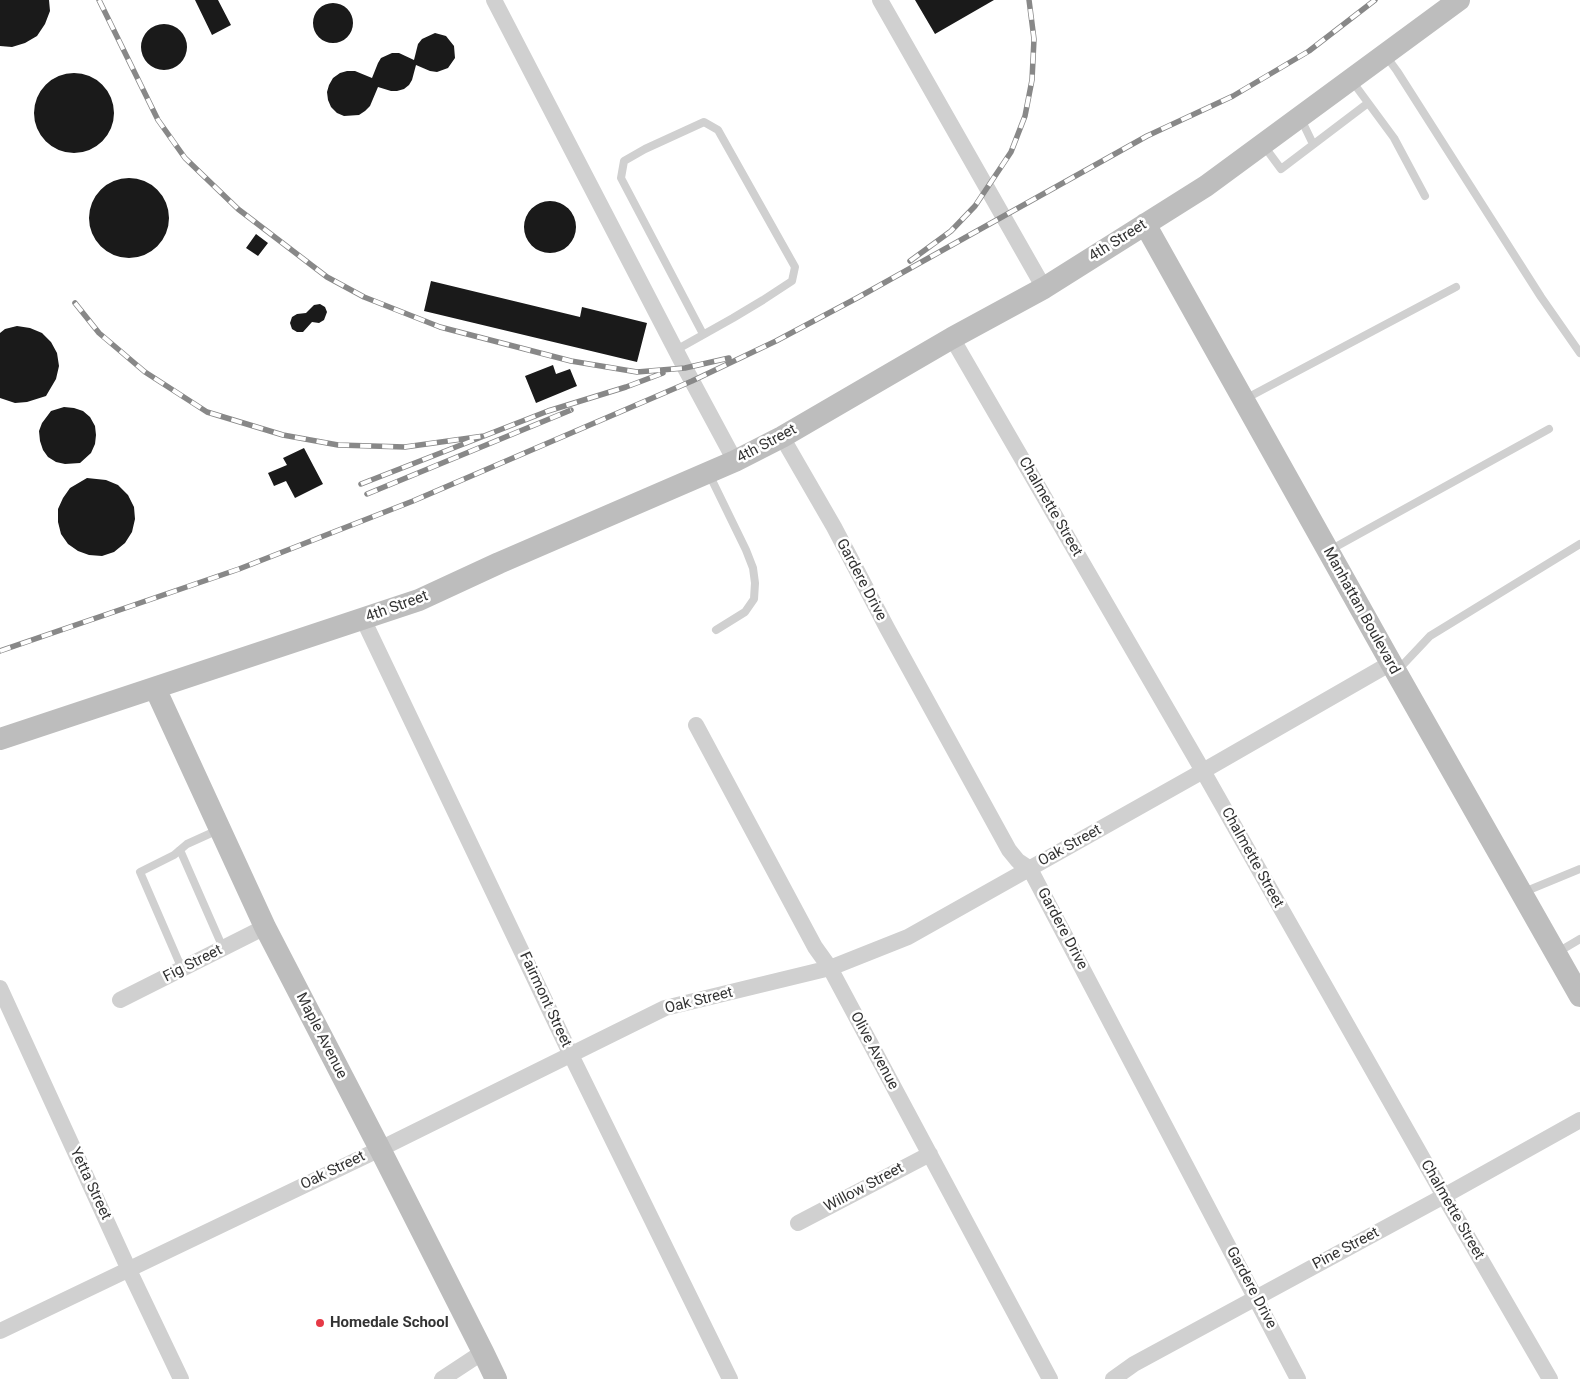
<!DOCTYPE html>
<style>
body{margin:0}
canvas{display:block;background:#fff}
</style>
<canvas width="1580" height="1379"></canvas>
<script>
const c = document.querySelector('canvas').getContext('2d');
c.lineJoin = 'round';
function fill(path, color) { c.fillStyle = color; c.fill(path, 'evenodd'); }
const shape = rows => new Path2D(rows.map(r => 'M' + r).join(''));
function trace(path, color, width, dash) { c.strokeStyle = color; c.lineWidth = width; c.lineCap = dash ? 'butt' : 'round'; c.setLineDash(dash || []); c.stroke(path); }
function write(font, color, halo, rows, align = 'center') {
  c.font = font + ' Roboto,sans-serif'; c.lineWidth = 5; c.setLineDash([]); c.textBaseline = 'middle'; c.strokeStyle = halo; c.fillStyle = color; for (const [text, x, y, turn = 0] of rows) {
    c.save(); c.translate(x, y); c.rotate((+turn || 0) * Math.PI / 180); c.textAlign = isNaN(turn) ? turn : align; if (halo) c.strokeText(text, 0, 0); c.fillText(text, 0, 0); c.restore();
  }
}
const building = shape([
 [0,0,49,0,50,11,45,24,37,36,25,43,12,47,0,46],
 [195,0,218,0,231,25,212,35],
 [915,0,994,0,935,34],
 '313 23a20 20 0 1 1 40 0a20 20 0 1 1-40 0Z',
 '141 47a23 23 0 1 1 46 0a23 23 0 1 1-46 0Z',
 [435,33,446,36,454,46,455,58,448,68,437,72,430,71,416,65,412,80,409,85,404,89,397,91,391,91,378,87,370,106,365,111,359,115,344,116,337,113,331,107,328,100,327,92,329,85,333,78,340,73,347,71,355,71,372,78,378,63,381,58,392,53,399,53,414,60,418,44,422,39],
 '34 113a40 40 0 1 1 80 0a40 40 0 1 1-80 0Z',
 '89 218a40 40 0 1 1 80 0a40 40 0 1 1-80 0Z',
 '524 227a26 26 0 1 1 52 0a26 26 0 1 1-52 0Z',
 [256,234,268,243,258,256,246,248],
 [431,281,580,317,582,307,647,323,637,362,424,311],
 [320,304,325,307,327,312,324,320,319,323,312,322,303,332,297,332,292,329,290,323,292,317,297,314,306,313,314,305],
 [17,326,30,328,42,333,51,342,57,353,59,366,56,379,46,396,27,402,15,403,0,398,0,333,5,329],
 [553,365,556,374,570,369,577,386,536,403,525,376],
 [64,407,74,408,83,411,90,417,95,426,96,435,95,444,91,453,80,463,65,464,56,462,48,457,43,450,40,441,39,431,42,423,51,411],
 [304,448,323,484,295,498,286,481,274,486,268,473,287,465,283,458],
 [87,478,106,480,118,485,128,495,134,507,135,519,132,532,125,543,114,552,102,556,89,555,78,551,68,544,61,534,58,522,58,509,63,498,70,488]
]);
const lane = shape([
 [1386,56,1397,71,1541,297,1580,353],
 [1352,81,1394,138,1425,196],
 [1301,119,1313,144],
 [1264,146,1281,169,1368,103],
 [676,350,733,318,763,300,792,281,795,267,718,130,704,122,645,149,624,161,621,178,703,334],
 [1245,399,1456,287],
 [709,474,746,550,753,568,755,583,754,599,745,612,716,630],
 [1330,550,1549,429],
 [1397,671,1430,636,1580,544],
 [180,850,223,948],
 [1524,892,1580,869],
 [1558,952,1580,939],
 [182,969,140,872,174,855,187,844,218,830]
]);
const street = shape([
 [494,0,685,368,735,461],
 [880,0,1044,288],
 [952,338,1203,771,1444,1196,1550,1379],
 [782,437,834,527,887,628,1009,850,1018,861,1030,869,1298,1379],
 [363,619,571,1055,730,1379],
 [696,725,815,947,830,968,1050,1379],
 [0,988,129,1270,181,1379],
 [120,1000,265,927],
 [798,1223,930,1154],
 [0,1331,380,1149,665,1008,830,968,908,937,1203,771,1391,663],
 [442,1379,483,1352],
 [1113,1379,1134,1364,1444,1196,1580,1120]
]);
const secondary = shape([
 [1145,224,1391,663,1580,996],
 [155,688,265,927,380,1149,483,1352,496,1379],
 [0,739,419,600,499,563,735,461,782,437,952,338,1044,288,1206,186,1459,0]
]);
const rail = shape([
 [99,0,158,120,185,158,238,209,327,277,364,297,440,327,571,361,637,372,685,368,729,358],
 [910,261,951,231,975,206,1011,152,1025,116,1032,80,1034,39,1029,0],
 [75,303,99,333,145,372,207,412,283,435,338,445,405,447,484,436],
 [361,484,548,411,626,387,663,373],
 [367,494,571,410],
 [0,651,239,569,413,501,692,381,776,341,857,298,1147,136,1233,96,1309,51,1375,0]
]);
const markers = [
 [320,1323,5,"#e63946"]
];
const streetNames = [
 ["4th Street",1118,241,-32],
 ["4th Street",767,444,-28],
 ["Chalmette Street",1050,507,60],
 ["Gardere Drive",861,580,62],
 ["4th Street",397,607,-20],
 ["Manhattan Boulevard",1361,611,61],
 ["Oak Street",1070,846,-29],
 ["Chalmette Street",1252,858,61],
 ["Gardere Drive",1062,929,62],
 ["Fig Street",193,964,-27],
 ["Fairmont Street",545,1000,65],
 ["Oak Street",699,1001,-14],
 ["Maple Avenue",321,1036,63],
 ["Olive Avenue",874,1051,62],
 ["Oak Street",333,1171,-26],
 ["Yetta Street",90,1184,65],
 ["Willow Street",864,1188,-28],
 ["Chalmette Street",1452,1210,60],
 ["Pine Street",1346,1249,-28],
 ["Gardere Drive",1251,1288,62]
];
const poiNames = [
 ["Homedale School",330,1323]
];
fill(building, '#1a1a1a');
trace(lane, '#d0d0d0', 8);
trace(street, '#d0d0d0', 16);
trace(secondary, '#bdbdbd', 22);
trace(rail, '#888', 5.5);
trace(rail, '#fff', 4, [11]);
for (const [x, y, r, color] of markers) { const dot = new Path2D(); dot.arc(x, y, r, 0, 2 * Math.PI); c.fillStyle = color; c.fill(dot); trace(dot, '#fff', 2); }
write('15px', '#333', '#fff', streetNames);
write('bold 15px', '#333', '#fff', poiNames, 'left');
</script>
